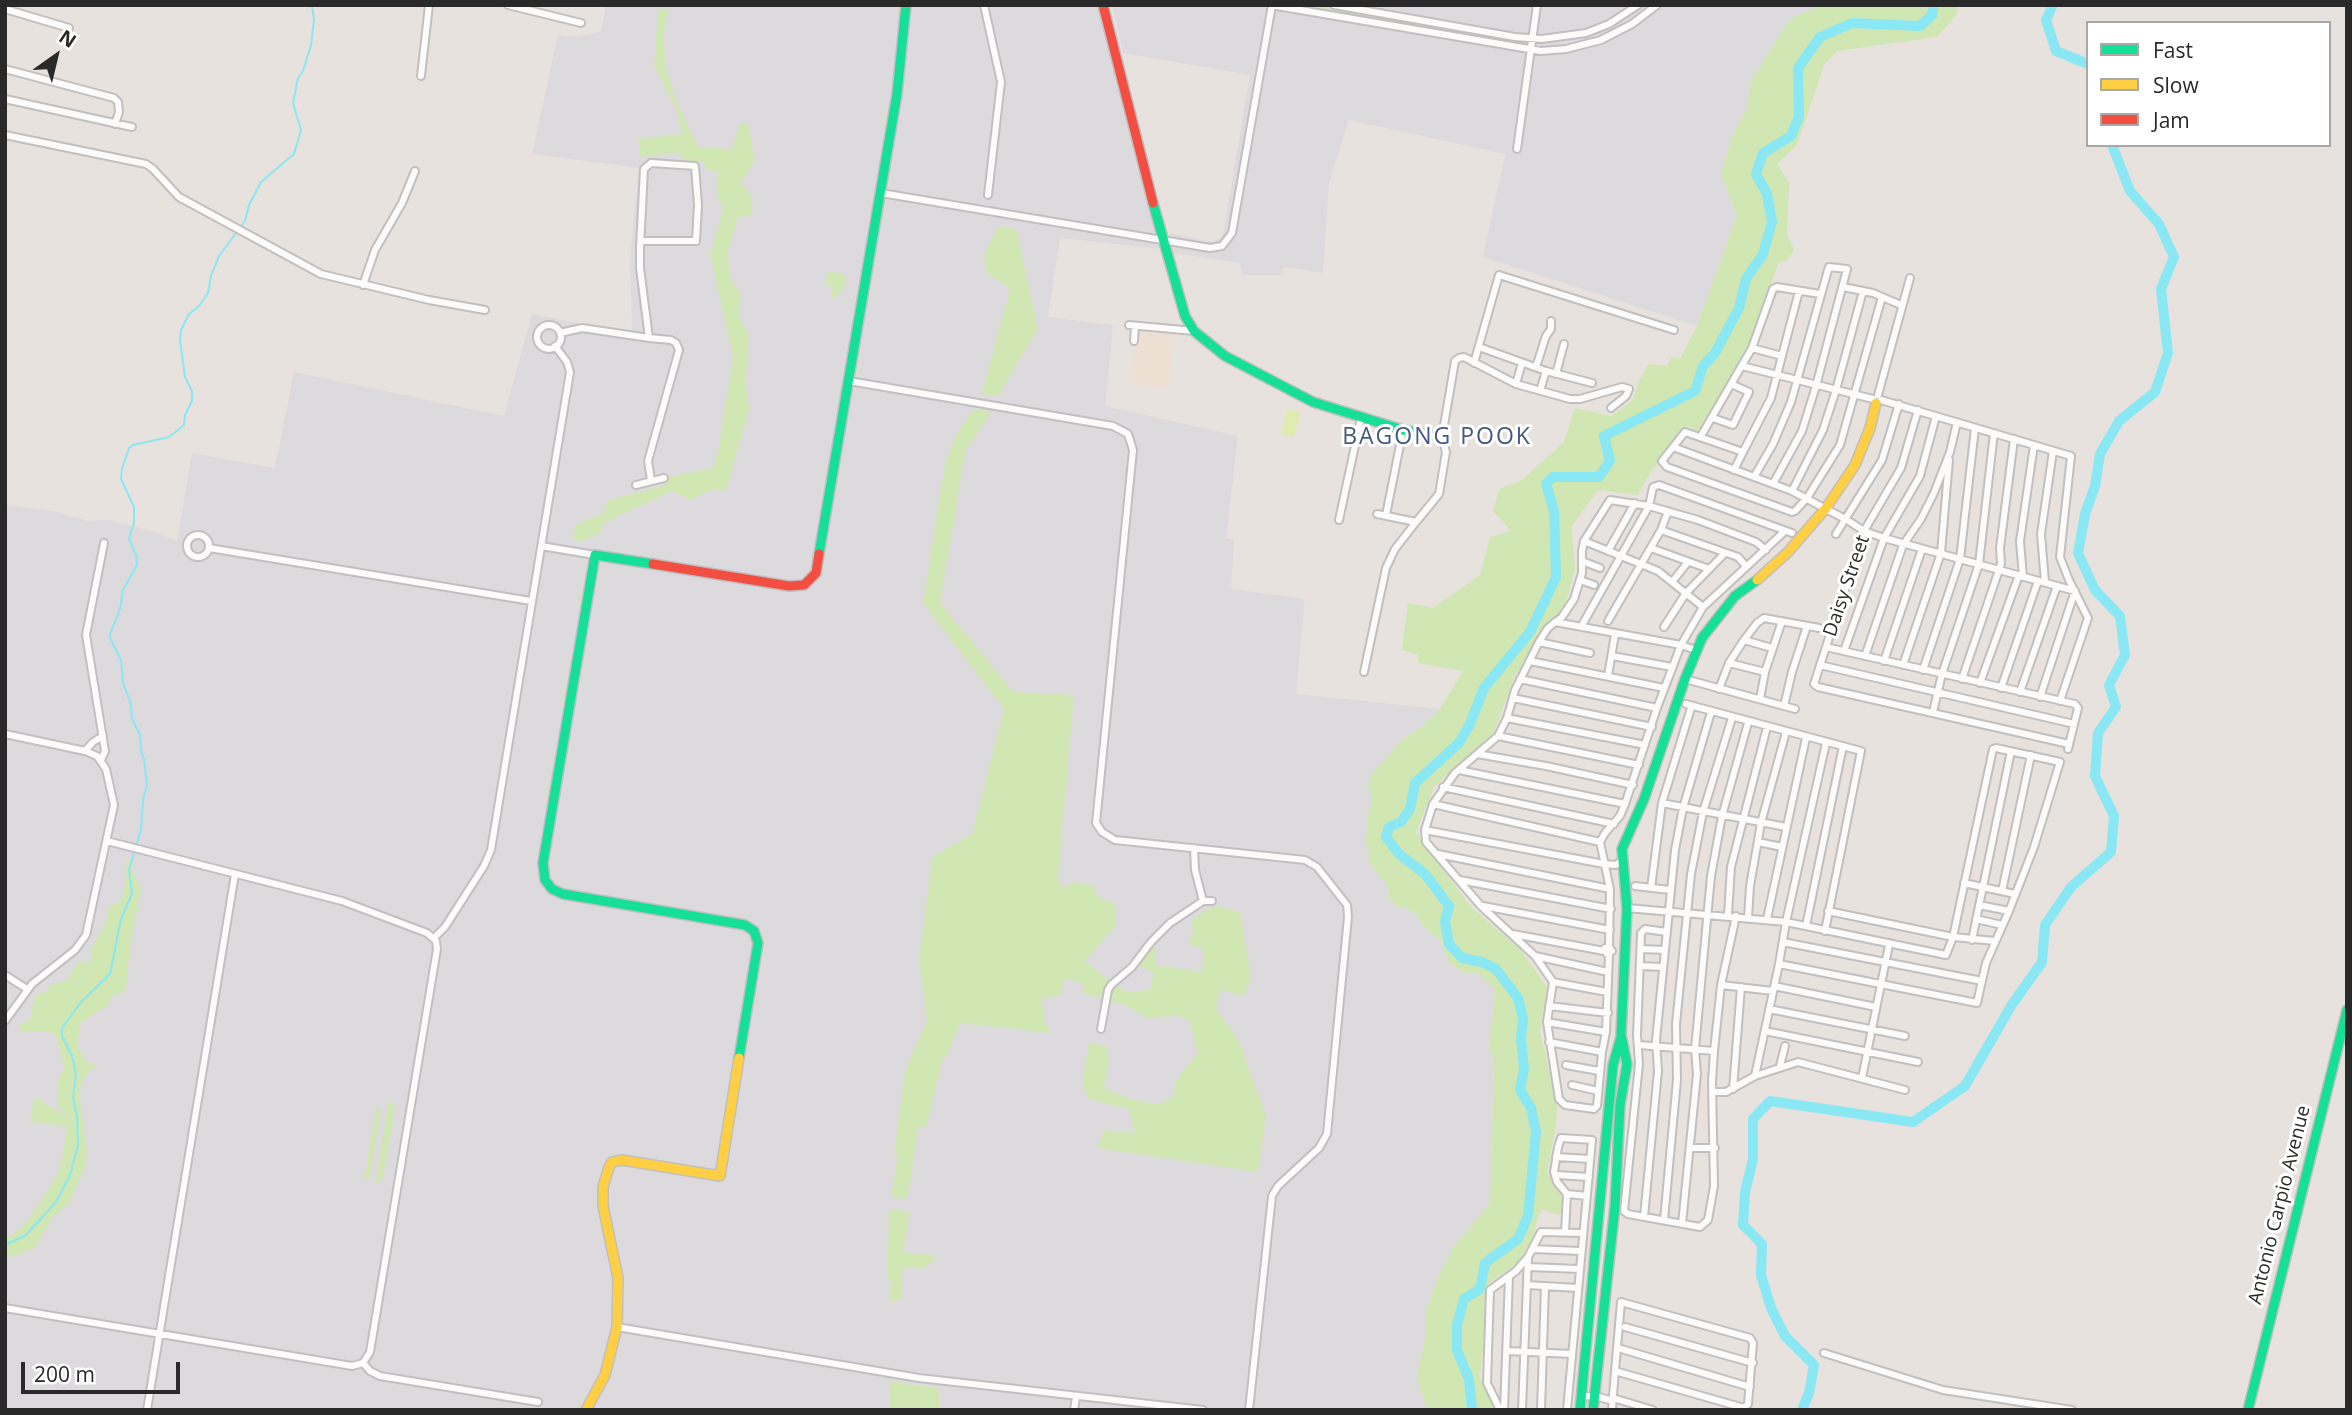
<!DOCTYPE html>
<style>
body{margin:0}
#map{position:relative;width:2352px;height:1415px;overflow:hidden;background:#e8e2de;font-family:"Open Sans",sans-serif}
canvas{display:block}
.frame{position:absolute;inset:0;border:7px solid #292929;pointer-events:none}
.legend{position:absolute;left:2086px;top:21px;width:245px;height:126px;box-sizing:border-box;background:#fff;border:2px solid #a9a9a9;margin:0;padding:9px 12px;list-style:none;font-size:21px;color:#292929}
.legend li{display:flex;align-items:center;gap:14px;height:35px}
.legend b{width:35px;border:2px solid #a9a9a9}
.north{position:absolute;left:21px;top:21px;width:70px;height:70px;-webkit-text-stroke:5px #fff;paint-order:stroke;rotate:34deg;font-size:19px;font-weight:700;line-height:28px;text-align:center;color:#292929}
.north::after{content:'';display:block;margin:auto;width:24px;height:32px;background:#292929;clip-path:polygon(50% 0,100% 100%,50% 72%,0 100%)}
.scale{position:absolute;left:21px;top:1362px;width:159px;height:32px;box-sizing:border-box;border:4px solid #292929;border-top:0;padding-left:9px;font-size:21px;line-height:24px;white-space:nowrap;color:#292929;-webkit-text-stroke:5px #fff;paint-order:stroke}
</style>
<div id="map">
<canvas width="2352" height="1415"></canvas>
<div class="frame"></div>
<ul class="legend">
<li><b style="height:9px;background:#16e098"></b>Fast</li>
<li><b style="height:9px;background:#ffcf43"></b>Slow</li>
<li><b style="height:9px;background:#f24e42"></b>Jam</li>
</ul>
<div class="north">N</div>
<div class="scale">200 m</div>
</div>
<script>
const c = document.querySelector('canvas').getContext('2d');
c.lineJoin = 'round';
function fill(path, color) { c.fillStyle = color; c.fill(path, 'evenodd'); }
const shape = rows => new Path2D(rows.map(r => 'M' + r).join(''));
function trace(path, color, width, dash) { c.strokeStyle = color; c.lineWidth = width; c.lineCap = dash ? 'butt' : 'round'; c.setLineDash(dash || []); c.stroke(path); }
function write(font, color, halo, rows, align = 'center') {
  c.font = font + ' "Open Sans",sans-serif'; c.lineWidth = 6; c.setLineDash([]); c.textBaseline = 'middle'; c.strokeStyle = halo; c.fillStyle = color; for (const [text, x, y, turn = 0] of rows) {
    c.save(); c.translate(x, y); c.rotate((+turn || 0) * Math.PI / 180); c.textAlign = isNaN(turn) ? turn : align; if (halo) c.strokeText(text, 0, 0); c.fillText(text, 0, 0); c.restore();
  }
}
const industrial = shape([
 [606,5,1098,5,1161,249,1060,238,1048,317,1113,325,1105,406,1238,436,1226,538,1234,540,1231,589,1305,599,1296,694,1440,709,1422,727,1403,739,1372,794,1371,805,1370,864,1388,886,1389,892,1387,895,1398,908,1401,906,1414,912,1424,927,1442,942,1448,961,1463,972,1479,974,1495,990,1489,1049,1494,1060,1490,1204,1452,1248,1448,1260,1439,1274,1425,1313,1425,1339,1417,1374,1420,1390,1428,1410,941,1410,937,1388,889,1381,890,1410,5,1410,5,505,53,511,88,521,108,520,152,531,177,541,192,453,275,468,294,372,504,416,532,314,632,334,630,259,639,168,532,154,558,35,578,37,601,31],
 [1112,5,1820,5,1789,20,1751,81,1747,108,1732,136,1721,174,1737,215,1697,326,1483,257,1505,154,1349,120,1329,183,1323,273,1284,267,1282,275,1242,275,1240,263,1171,253,1169,233,1213,242,1223,235,1250,75,1123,53]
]);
const education = shape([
 [1137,331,1173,335,1167,388,1131,384]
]);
const green = shape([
 [1292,5,1309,5,1512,42,1510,43],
 [1820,5,1959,5,1955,17,1937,37,1837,51,1824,65,1797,145,1777,164,1789,183,1787,234,1794,250,1786,262,1779,261,1749,347,1701,432,1686,426,1651,472,1638,495,1598,490,1571,527,1575,568,1563,613,1515,675,1494,732,1434,787,1416,832,1471,907,1521,950,1547,987,1540,1031,1557,1105,1556,1125,1547,1173,1563,1197,1562,1212,1559,1215,1541,1209,1532,1239,1518,1263,1489,1283,1480,1378,1496,1410,1428,1410,1420,1390,1417,1373,1425,1339,1425,1313,1439,1274,1448,1260,1452,1248,1490,1204,1494,1060,1489,1049,1495,990,1479,974,1463,972,1448,961,1442,942,1424,927,1414,912,1401,906,1398,909,1387,895,1389,892,1388,886,1370,864,1366,841,1369,806,1371,805,1372,794,1367,788,1370,776,1403,739,1422,727,1440,709,1463,671,1418,663,1418,655,1402,650,1408,603,1433,608,1480,575,1490,537,1511,531,1493,511,1499,489,1522,480,1564,442,1575,408,1611,416,1632,401,1640,379,1649,364,1667,366,1671,357,1680,359,1697,326,1737,215,1721,174,1732,136,1747,108,1751,81,1789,20],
 [669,8,664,31,665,64,677,104,699,147,732,149,740,123,748,123,755,160,741,182,752,197,752,216,738,217,727,254,731,281,741,294,739,316,749,337,745,381,749,407,726,491,712,489,691,500,672,491,604,523,599,534,581,541,573,540,575,525,604,513,608,500,666,485,666,477,713,468,719,447,733,356,710,255,724,205,717,201,718,172,705,169,704,162,681,161,681,153,640,156,638,139,682,134,675,107,654,65,658,11],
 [998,227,1016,229,1038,329,998,396,982,394,1010,289,987,273,984,254],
 [828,271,846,275,844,289,831,300,833,287,825,285],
 [974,409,991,411,965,453,940,603,1013,692,1074,695,1058,876,1062,888,1074,882,1094,885,1095,895,1116,904,1115,926,1085,962,1126,992,1150,990,1154,973,1139,966,1150,947,1155,948,1155,965,1204,972,1204,949,1188,944,1194,932,1190,922,1203,911,1218,906,1240,912,1251,976,1244,997,1221,989,1216,1008,1238,1039,1266,1115,1258,1172,1097,1148,1104,1130,1135,1133,1129,1109,1089,1099,1082,1084,1089,1042,1107,1046,1109,1062,1104,1088,1133,1100,1160,1104,1174,1096,1175,1081,1198,1053,1189,1020,1175,1015,1149,1019,1125,1005,1082,993,1084,983,1064,979,1061,996,1042,998,1044,1020,1051,1033,960,1023,947,1056,942,1059,927,1126,918,1128,909,1191,905,1199,891,1197,898,1154,894,1153,905,1070,927,1020,919,960,932,857,972,834,1004,709,923,603,945,463,956,435],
 [127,855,133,873,141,888,130,947,127,981,124,992,112,995,107,1006,81,1022,78,1038,78,1047,88,1063,97,1065,86,1075,81,1083,80,1099,87,1153,85,1167,69,1203,52,1218,35,1248,5,1259,5,1238,11,1236,26,1223,56,1177,61,1163,69,1116,57,1107,58,1078,64,1069,56,1036,47,1031,22,1031,18,1025,30,1020,35,995,46,992,50,986,67,979,79,961,88,963,91,959,90,950,105,924,109,907,121,900,125,884],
 [34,1097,68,1117,66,1127,30,1121],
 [389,1098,395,1108,383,1178,375,1185],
 [376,1107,381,1111,370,1177,364,1182],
 [892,1209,910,1212,903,1252,937,1255,931,1263,922,1269,905,1267,901,1275,902,1300,889,1301,891,1280,887,1278,889,1218,887,1215],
 [889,1381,937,1388,941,1410,890,1410]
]);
const pitch = shape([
 [1287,409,1300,412,1294,437,1281,434]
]);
const stream = shape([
 [136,846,141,830,143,800,147,785,144,759,141,751,140,735,132,719,131,704,123,683,121,660,111,640,110,634,120,609,123,590,137,565,136,555,129,539,134,523,134,507,121,479,122,469,129,448,133,445,169,437,184,425,185,415,192,401,192,391,185,377,180,340,181,330,189,314,199,306,208,293,211,276,219,256,245,221,249,205,261,182,294,154,301,130,293,103,298,78,303,71,311,45,314,20,312,5],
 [5,1245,26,1235,56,1202,70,1175,78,1145,77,1116,73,1098,76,1074,72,1056,62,1036,62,1028,81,1002,110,974,121,919,132,894,129,870,134,852]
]);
const river = shape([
 [2053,5,2046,20,2056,51,2088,64],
 [1472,1410,1469,1379,1457,1350,1457,1325,1464,1299,1480,1289,1485,1263,1518,1239,1528,1216,1536,1132,1531,1108,1520,1090,1524,1069,1521,1038,1523,1019,1518,998,1496,969,1482,962,1462,958,1449,944,1445,922,1449,906,1425,874,1399,854,1386,837,1389,827,1401,822,1410,809,1415,783,1459,743,1470,724,1484,688,1530,632,1556,577,1554,511,1546,484,1553,477,1599,477,1610,461,1604,436,1695,391,1703,366,1715,353,1739,308,1746,279,1763,254,1772,222,1767,194,1756,174,1763,153,1791,136,1799,116,1798,68,1820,37,1852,23,1920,26,1932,15,1934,5],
 [1802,1410,1809,1393,1814,1365,1785,1336,1771,1308,1761,1275,1762,1244,1743,1225,1745,1192,1753,1159,1753,1119,1770,1101,1913,1122,1965,1086,2011,1006,2042,962,2045,925,2071,887,2111,852,2114,816,2095,776,2098,733,2116,707,2109,685,2125,655,2120,616,2095,590,2078,553,2085,514,2095,486,2100,454,2119,421,2155,392,2168,353,2161,289,2174,257,2159,224,2130,191,2112,145]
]);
const street = shape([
 [508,5,581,23],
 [984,5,1001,82,988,195],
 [1271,5,1541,51,1566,49,1601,40,1632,24,1657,5],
 [1334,5,1515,37,1542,39,1586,33,1609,24,1638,5],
 [5,9,69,28],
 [5,69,114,98,118,102,119,112,115,124],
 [421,76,429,5],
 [5,99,132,127],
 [5,135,146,164,153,169,179,197,321,274,429,300,485,310],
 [1517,149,1537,5],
 [881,193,1210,248,1222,246,1232,233,1272,5],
 [363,285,375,250,402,203,415,171],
 [1843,287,1873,293,1901,305],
 [1799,291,1771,398,1743,452,1685,432,1662,461,1667,467,1792,512,1795,511,1807,498,1840,445,1882,297],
 [1129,325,1194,331],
 '537 337a12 12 0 1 1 24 0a12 12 0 1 1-24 0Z',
 [560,333,582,328,649,338,640,268,640,248,644,169,651,163,695,166,698,205,696,241,641,241],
 [649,338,671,340,676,343,679,350,648,461,651,480],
 [1134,341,1135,326],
 [1479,347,1546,371,1592,383],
 [1752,348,1782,356],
 [1474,363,1499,275,1674,330],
 [1742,366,1873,399],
 [1536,367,1546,336,1551,329,1551,321],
 [1556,374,1564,344],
 [849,381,1113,426,1128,434,1133,450,1096,823,1102,832,1115,840,1305,860,1317,867,1347,905,1348,917,1327,1134,1319,1148,1278,1186,1272,1196,1249,1410],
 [1516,384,1522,363],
 [1540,391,1546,371],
 [1878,395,1910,278],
 [1881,400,2071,456,2060,557,2069,580,2088,618,2060,701],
 [1713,418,1733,425,1749,392,1731,384],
 [1701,436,1752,348,1773,289,1777,287,1820,294],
 [1673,447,1792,491,1847,520,1864,531,1884,538,2075,591,2040,697],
 [1734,470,1743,452],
 [1754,477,1773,444,1791,402,1828,270,1829,267,1847,269,1816,386,1802,431,1773,484],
 [636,485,664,478],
 [1792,491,1823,430,1836,390,1863,291],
 [1386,515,1403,430],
 [1339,520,1361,418],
 [1416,522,1439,494,1446,452,1442,437,1455,361,1459,358,1464,357,1516,384,1570,399,1580,399,1622,387,1629,389,1626,396,1611,408],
 [1661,530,1738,557,1746,566],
 [1836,534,1882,460,1899,404],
 '187 546a11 11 0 1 1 22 0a11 11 0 1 1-22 0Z',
 [1584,541,1658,571,1703,607],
 [541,546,595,555],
 [209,548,531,601],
 [1651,548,1709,569],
 [1608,551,1635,503],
 [1582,561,1600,568],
 [2023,577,2020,541,2034,445],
 [1580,580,1594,585],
 [1672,582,1688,562],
 [2045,582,2041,534,2053,451],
 [1608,621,1661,530,1668,511],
 [1555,622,1681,645,1696,650],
 [1581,627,1649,506,1653,487,1659,485,1792,533],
 [1664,627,1686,593,1725,553],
 [1744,640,1772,648],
 [1539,642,1590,653],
 [1826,647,1864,531,1901,468,1918,410],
 [1844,651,1884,538,1920,476,1936,416],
 [1612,656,1672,667],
 [1865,656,1903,545,1921,519,1934,493,1950,452,1957,422],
 [1530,661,1664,688],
 [1884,661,1922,549],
 [1729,663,1765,672],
 [1820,665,2074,724],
 [1903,665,1941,553,1949,460],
 [1923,670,1960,559,1975,428],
 [1364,672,1386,568,1395,549,1416,522,1377,514],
 [1608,676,1615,634],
 [1520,679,1657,708],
 [1685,679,1795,709],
 [1962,679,2001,564,2000,548,2014,439],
 [1980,683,2019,575],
 [2001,688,2038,581],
 [1719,689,1729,663,1744,640,1757,623,1764,618,1819,628],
 [2020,692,2057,586],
 [1513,698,1652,727],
 [1760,699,1765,672,1782,621],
 [1686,704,1861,751,1825,931],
 [1784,706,1792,672,1807,626],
 [1933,712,1942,674,1979,564,1994,433],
 [1507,718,1645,745],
 [5,734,85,751,97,756,106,769,114,805,86,935,75,950,32,984,5,1021],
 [1498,736,1639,765],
 [2068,749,2078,708,2075,704,1826,647,1814,684,1818,687,2069,744],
 [85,751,93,742,103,736],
 [1477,754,1546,766,1633,785],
 [101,760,105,751,86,635,104,543],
 [1459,770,1625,804],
 [1443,787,1614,824],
 [1662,803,1786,827],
 [1433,804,1600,842],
 [1425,830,1604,864,1616,865,1621,861],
 [1758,842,1782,847],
 [1194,848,1195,870,1203,901],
 [1438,854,1610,889],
 [1460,880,1611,909],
 [1964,883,2015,894],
 [1635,886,1670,890],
 [1651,888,1662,803,1691,708],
 [2002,891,2031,755],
 [1483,906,1610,930],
 [1627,908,1786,922,1946,955,1953,937,1993,749,1996,748,2060,762,2034,847,2009,911,1979,905],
 [1828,911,1953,937,1995,941],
 [1728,915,1731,867,1767,727],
 [1748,918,1750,886,1761,823,1786,732],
 [1767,919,1806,738],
 [1976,919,2002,925],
 [1806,926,1843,746],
 [1667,932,1645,929,1641,933,1637,1035,1639,1064,1624,1211,1628,1214,1700,1227,1708,1220,1714,1186,1712,1082,1714,1051,1721,985,1736,916],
 [1513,934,1604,951],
 [434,938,445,927,484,866,491,850,570,372,567,362,555,346],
 [1972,940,2011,751],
 [1783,942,1982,981],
 [1609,947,1605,948,1607,954,1612,951,1609,947,1610,889,1600,842,1605,833,1620,816,1625,804,1657,708,1681,645,1703,607,1785,531],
 [1641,949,1665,950],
 [1609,954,1606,1032,1602,1052,1597,1106,1594,1109,1565,1105,1559,1099,1547,1022,1553,982,1535,956,1481,906,1426,842,1425,830,1433,804,1455,773,1498,736,1507,718,1515,690,1539,642,1548,628,1562,617,1574,599,1582,573,1582,551,1584,541,1610,500,1649,506,1698,520,1756,542,1766,550],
 [1535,956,1608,972],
 [1779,964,1977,1003,1986,963,2009,911],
 [1640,966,1663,967],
 [5,975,27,989],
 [1553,982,1607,992],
 [1721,985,1773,991],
 [1774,986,1876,1007],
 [1549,1006,1608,1013],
 [1769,1009,1905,1036],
 [1547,1022,1606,1032],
 [1101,1029,1108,990,1111,985,1132,967,1151,942,1170,923,1203,901,1212,901],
 [1765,1031,1918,1062],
 [1549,1042,1602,1052],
 [1639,1045,1714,1051],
 [1566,1065,1599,1071],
 [1780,1066,1785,1046],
 [1755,1076,1779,964,1786,922,1826,743],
 [1862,1078,1889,945],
 [1572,1085,1598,1091],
 [1733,1089,1741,987],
 [1713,1092,1726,1092,1755,1076,1798,1062,1905,1090],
 [1690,1148,1715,1148],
 [1556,1157,1590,1159],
 [1557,1175,1589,1177],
 [1567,1194,1587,1196],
 [1644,1217,1658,1071,1656,1040,1675,850,1683,808,1711,712],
 [1664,1220,1677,1080,1676,1024,1691,874,1703,812,1732,718],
 [1682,1224,1697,1074,1695,1049,1711,876,1722,816,1748,723],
 [1565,1232,1567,1194,1557,1182,1554,1172,1558,1147,1561,1138,1592,1140,1567,1410],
 [1533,1249,1580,1251],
 [1528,1267,1580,1269],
 [1527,1285,1578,1288],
 [5,1308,352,1366,363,1363,370,1352,437,949,436,941,427,933,342,901,107,841],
 [617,1327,919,1378,1203,1410],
 [1625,1327,1753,1363],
 [1618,1348,1750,1387],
 [1507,1351,1572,1354],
 [1824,1353,1943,1390,2072,1410],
 [363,1363,370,1371,380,1376,538,1402],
 [1582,1396,1599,1397,1613,1401],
 [1613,1398,1653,1410],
 [147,1410,235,874],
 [1074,1410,1076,1397],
 [1500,1410,1487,1383,1490,1290,1516,1271,1528,1257,1541,1232,1583,1233],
 [1504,1410,1509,1276],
 [1522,1410,1528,1257],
 [1541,1410,1545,1286],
 [1612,1410,1613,1395,1615,1371,1621,1302,1750,1338,1753,1343,1748,1404,1744,1408,1615,1371]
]);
const fast = shape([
 [1153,203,1185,316,1194,331,1225,356,1313,402,1403,430,1442,437],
 [819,554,897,94,906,5],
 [653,564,595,555,543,863,545,880,552,889,563,894,745,925,754,931,758,943,739,1058],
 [1580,1410,1613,1065,1621,1037],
 [1593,1410,1615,1206,1620,1105,1627,1064,1621,1035,1627,908,1622,849,1644,799,1685,679,1702,638,1735,596,1757,580],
 [2248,1410,2347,1010]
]);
const slow = shape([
 [1757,580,1788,552,1826,508,1855,465,1870,428,1876,403],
 [586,1410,605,1375,617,1327,618,1278,603,1206,603,1187,609,1167,612,1162,622,1160,720,1176,739,1058]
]);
const jam = shape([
 [1103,5,1153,203],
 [653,564,789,586,804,585,816,573,819,554]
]);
const streetNames = [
 ["Daisy Street",1847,586,-71],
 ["Antonio Carpio Avenue",2280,1205,-76]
];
const quarterNames = [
 ["BAGONG POOK",1437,437]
];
fill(industrial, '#dddade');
fill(education, '#eddfd1');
fill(green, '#d0e6b3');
fill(pitch, '#dfebaf');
trace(stream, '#89e8f3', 2);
trace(river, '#89e8f3', 10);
trace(street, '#c1bfc0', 10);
trace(fast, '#c1bfc0', 12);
trace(slow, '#c1bfc0', 12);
trace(jam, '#c1bfc0', 12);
trace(street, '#fcfbfa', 6);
trace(fast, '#16e098', 9);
trace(slow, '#ffcf43', 9);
trace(jam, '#f24e42', 9);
write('19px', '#292929', '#fff', streetNames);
c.letterSpacing = '2px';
write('23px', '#45587f', '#fff', quarterNames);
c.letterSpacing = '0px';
</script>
